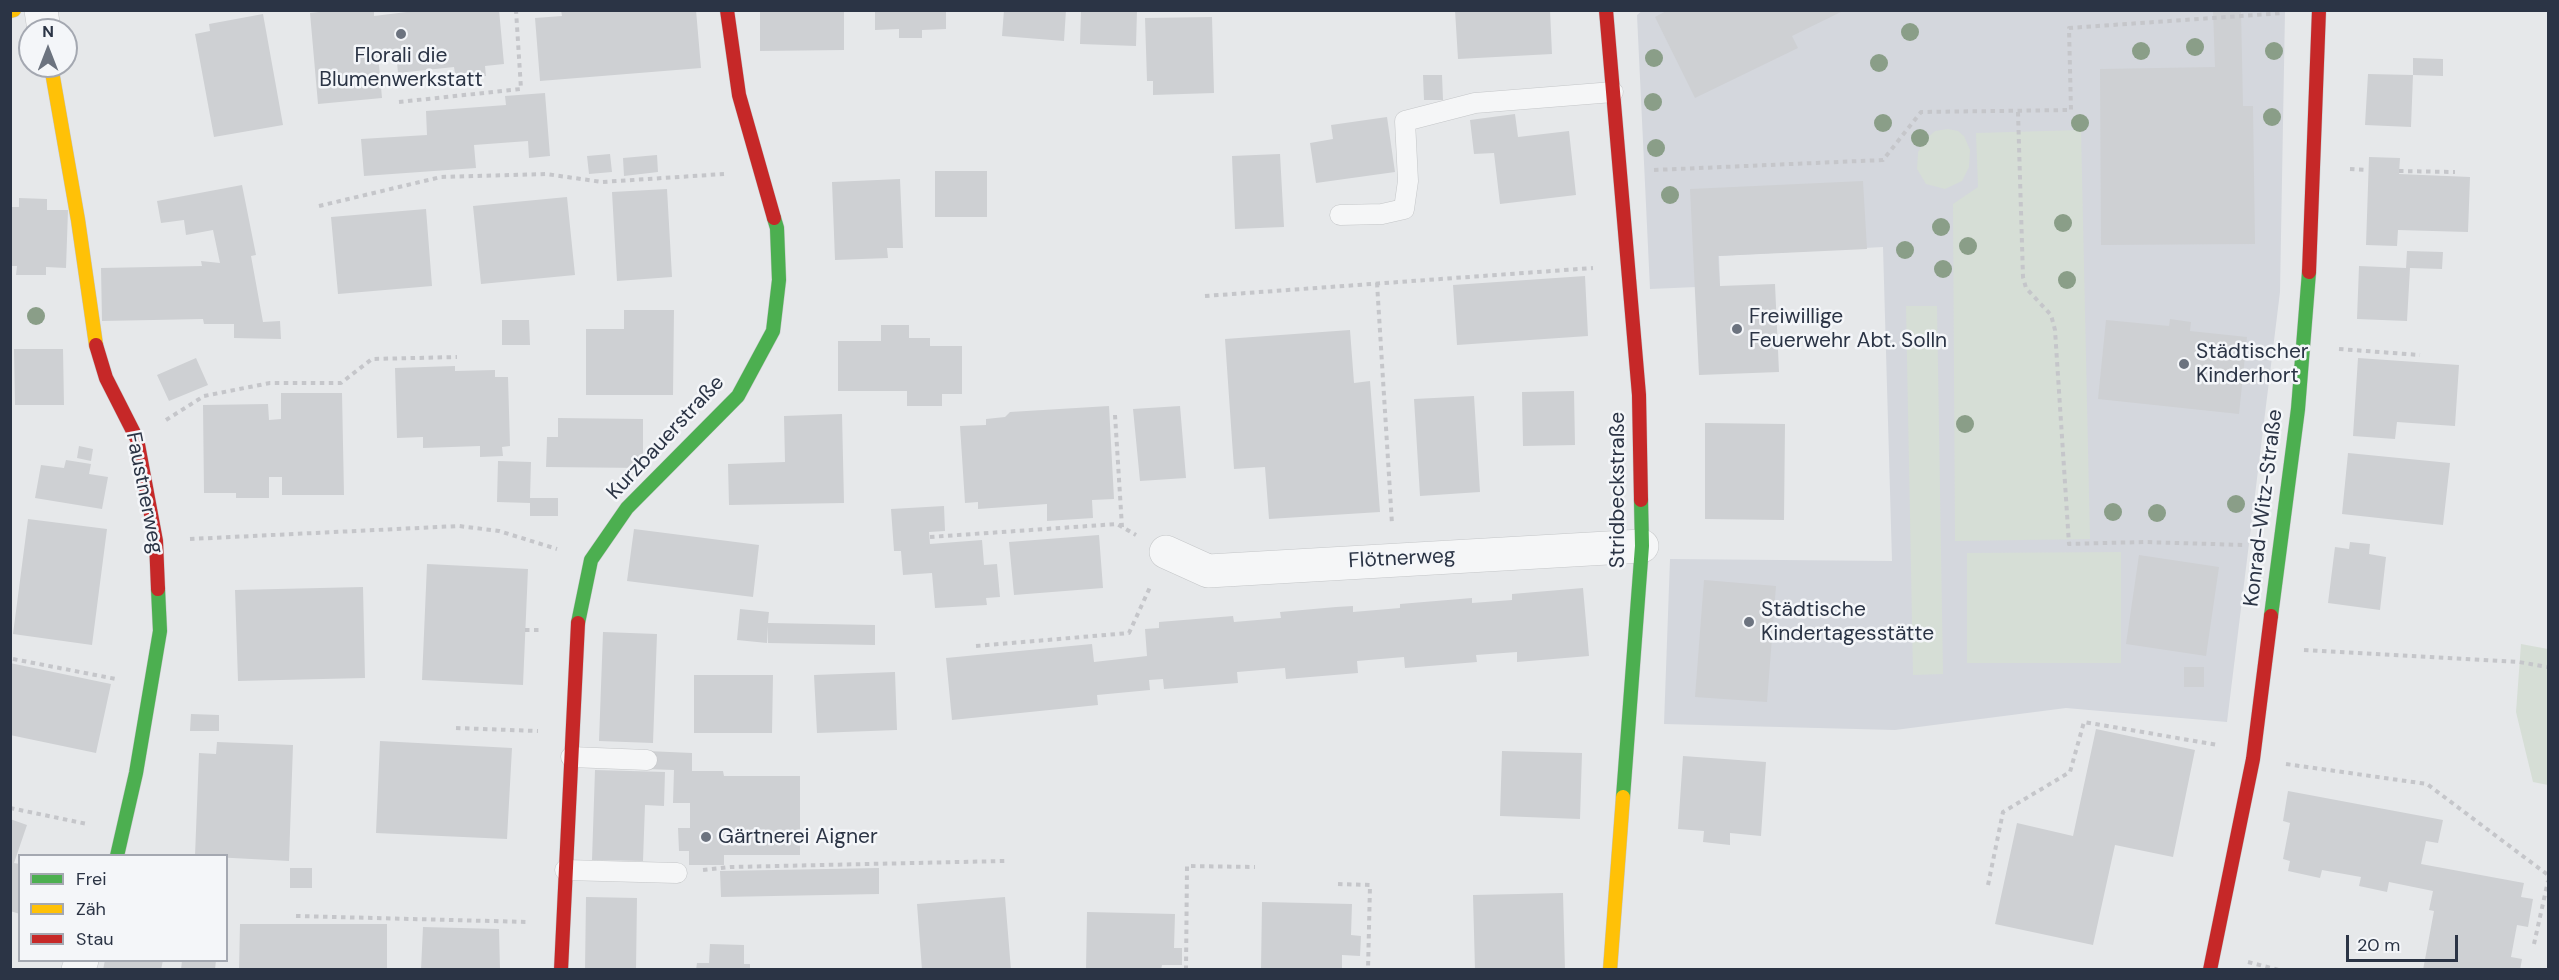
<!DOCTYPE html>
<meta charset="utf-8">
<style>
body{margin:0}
#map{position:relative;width:2559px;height:980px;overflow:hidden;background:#e6e8ea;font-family:"DM Sans",sans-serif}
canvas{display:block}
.frame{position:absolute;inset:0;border:12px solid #2b3445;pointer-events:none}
.legend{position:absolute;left:18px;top:854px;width:210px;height:108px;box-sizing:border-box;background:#f4f6f9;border:2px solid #a4a8b1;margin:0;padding:8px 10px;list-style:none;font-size:18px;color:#2b3445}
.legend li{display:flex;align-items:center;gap:12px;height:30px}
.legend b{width:30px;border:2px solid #a4a8b1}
.north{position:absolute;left:18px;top:18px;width:60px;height:60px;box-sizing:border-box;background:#f4f6f9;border:2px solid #a4a8b1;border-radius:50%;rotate:0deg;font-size:16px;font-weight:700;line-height:24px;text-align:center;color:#2b3445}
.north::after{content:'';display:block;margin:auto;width:21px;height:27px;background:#6c737f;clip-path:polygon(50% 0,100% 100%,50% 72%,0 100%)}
.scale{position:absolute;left:2346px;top:935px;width:112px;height:27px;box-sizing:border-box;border:3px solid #2b3445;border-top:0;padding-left:8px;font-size:18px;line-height:21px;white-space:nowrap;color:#2b3445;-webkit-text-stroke:4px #f4f6f9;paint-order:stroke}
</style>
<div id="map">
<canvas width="2559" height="980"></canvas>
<div class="frame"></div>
<ul class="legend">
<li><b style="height:8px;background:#4caf50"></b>Frei</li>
<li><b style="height:8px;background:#ffc107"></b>Zäh</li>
<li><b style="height:8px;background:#c62828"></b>Stau</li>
</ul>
<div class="north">N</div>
<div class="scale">20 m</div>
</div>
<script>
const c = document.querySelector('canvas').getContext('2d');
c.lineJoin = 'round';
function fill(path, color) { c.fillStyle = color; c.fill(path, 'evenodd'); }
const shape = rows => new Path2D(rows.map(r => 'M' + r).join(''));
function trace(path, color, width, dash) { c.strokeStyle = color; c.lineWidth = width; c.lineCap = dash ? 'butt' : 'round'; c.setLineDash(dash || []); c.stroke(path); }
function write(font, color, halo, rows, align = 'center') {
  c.font = font + ' "DM Sans",sans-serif'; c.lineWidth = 5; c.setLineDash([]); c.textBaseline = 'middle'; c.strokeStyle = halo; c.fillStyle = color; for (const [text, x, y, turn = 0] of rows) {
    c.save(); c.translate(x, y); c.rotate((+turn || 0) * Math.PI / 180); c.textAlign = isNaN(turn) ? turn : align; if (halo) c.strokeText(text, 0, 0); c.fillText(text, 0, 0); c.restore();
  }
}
const built = shape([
 [1643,10,2285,11,2280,292,2227,722,2066,708,1895,730,1664,724,1670,559,1892,561,1883,247,1719,256,1720,286,1650,289,1637,15]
]);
const green = shape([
 [1948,129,1958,131,1964,136,1970,150,1969,167,1962,181,1945,189,1926,184,1917,169,1918,152,1925,140,1935,131],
 [2081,130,2090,539,1955,541,1953,204,1978,187,1976,133],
 [1906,306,1937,306,1943,674,1913,675],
 [2121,552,2121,663,1967,663,1967,553],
 [2521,644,2548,649,2548,785,2533,782,2516,712]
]);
const building = shape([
 [337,10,374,10,374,16,423,10,499,10,504,64,485,66,486,76,456,79,454,67,398,73,396,52,378,54,382,98,318,104,310,13],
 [561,10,696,10,701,68,540,81,535,18,562,16],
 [760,10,844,10,844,50,760,51],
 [875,10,946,10,946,29,922,30,922,38,899,38,899,29,875,30],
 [1004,10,1066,10,1064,41,1002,36],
 [1081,10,1137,10,1136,46,1080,44],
 [1455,10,1550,10,1552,54,1458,59],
 [1668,10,1845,10,1792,36,1798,48,1695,98,1655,17],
 [2213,10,2241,10,2243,106,2253,106,2255,244,2101,245,2100,69,2215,67],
 [263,14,283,125,214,137,195,34,210,31,209,24],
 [1212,17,1214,93,1153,95,1153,81,1147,81,1145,18],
 [2413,58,2443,59,2443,76,2413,75],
 [2368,74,2413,75,2411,127,2365,125],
 [1423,75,1442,75,1443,100,1424,100],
 [545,93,550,156,529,158,528,141,474,145,476,168,364,176,361,139,427,135,426,111,506,105,505,96],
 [1515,114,1518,137,1569,131,1576,195,1500,204,1494,153,1474,154,1470,120],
 [1387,117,1395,172,1316,183,1310,143,1333,139,1331,125],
 [610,154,612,172,589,174,587,156],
 [1280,154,1284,227,1235,229,1232,156],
 [657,155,658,172,624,176,623,158],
 [2369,157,2400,158,2399,174,2470,177,2468,232,2398,230,2397,246,2366,245],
 [935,171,987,171,987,217,935,217],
 [900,179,903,248,887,248,888,258,835,260,832,182],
 [1863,181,1867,249,1718,256,1720,286,1775,284,1779,372,1699,375,1690,189],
 [242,185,256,255,251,256,263,322,280,321,281,339,234,338,234,324,204,324,203,319,102,321,101,268,202,266,201,261,220,263,213,230,186,235,184,220,161,223,157,201],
 [667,189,672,277,617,281,612,192],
 [567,197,575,275,481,284,473,206],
 [19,198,47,199,47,210,68,210,66,268,46,267,46,275,16,275,17,266,10,266,10,207,19,207],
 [426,209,432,286,338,294,331,217],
 [2407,251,2443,252,2442,269,2410,268,2407,321,2357,319,2359,266,2406,268],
 [1585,276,1588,336,1457,345,1453,285],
 [624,310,674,310,673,395,586,395,586,329,624,329],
 [2170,319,2191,322,2190,331,2247,337,2239,414,2098,399,2106,320,2169,326],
 [502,320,529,320,530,345,502,345],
 [881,325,909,325,909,338,930,338,930,346,962,346,962,394,942,394,942,406,907,406,907,391,838,391,838,341,881,341],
 [1350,330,1354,383,1370,381,1380,512,1269,519,1265,467,1234,469,1225,339],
 [14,349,63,349,64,405,15,405],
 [196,358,208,385,169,401,157,375],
 [2358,358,2459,365,2455,426,2397,422,2395,439,2353,436],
 [455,366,455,371,495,370,495,377,508,377,510,446,502,447,503,456,480,457,480,446,423,448,423,437,397,438,395,368],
 [1574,391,1575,445,1523,446,1522,392],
 [281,393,342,393,344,495,282,495,282,477,269,477,269,498,236,498,236,493,204,493,203,405,268,404,269,420,281,419],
 [1474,396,1480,492,1420,496,1414,399],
 [1109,406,1114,499,1092,500,1093,518,1047,521,1047,504,978,509,978,502,965,503,960,426,986,425,986,419,1005,417,1010,412],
 [1180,406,1186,478,1140,481,1133,409],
 [842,414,844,503,729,505,728,464,785,462,784,416],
 [558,418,643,419,643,468,546,467,547,437,558,437],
 [1705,423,1785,424,1784,520,1705,519],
 [79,446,93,449,91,461,77,458],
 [2348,453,2450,463,2443,525,2342,514],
 [66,460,91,464,89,474,108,477,102,509,35,498,41,465,64,468],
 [498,461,531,462,530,498,558,498,558,516,530,516,530,503,497,502],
 [944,506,945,531,929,532,930,544,982,540,984,565,997,564,1000,597,986,598,987,605,935,608,932,573,903,575,901,551,894,551,891,509],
 [28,519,107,529,92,645,13,634],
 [634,529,759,545,753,597,627,581],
 [1099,535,1103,588,1014,595,1009,542],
 [2350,542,2370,544,2369,554,2386,557,2380,610,2328,603,2335,547,2349,549],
 [2139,555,2219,567,2206,656,2126,644],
 [427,564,528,569,523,685,422,680],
 [1704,580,1776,586,1767,702,1695,697],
 [363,587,365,678,238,681,235,590],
 [1583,588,1589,656,1517,662,1517,652,1476,655,1477,662,1405,668,1404,657,1357,661,1358,673,1286,679,1285,668,1237,672,1238,683,1164,689,1163,679,1149,680,1150,690,1097,695,1098,705,952,720,946,658,1092,644,1094,662,1147,656,1145,629,1159,628,1159,622,1233,616,1234,622,1281,618,1280,612,1336,607,1353,606,1353,612,1400,608,1400,604,1472,598,1472,603,1512,600,1512,594],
 [740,609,769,612,768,623,875,625,875,645,768,643,768,626,767,643,737,640],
 [603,632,657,634,653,743,599,741],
 [10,663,111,684,96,753,10,735],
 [2184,667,2204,667,2204,687,2184,687],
 [895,672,897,730,817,733,814,675],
 [694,675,773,675,772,733,694,733],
 [191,714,219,715,219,731,190,731],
 [2096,729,2195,750,2173,857,2115,845,2093,945,1995,924,2017,823,2073,836],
 [380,741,512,748,507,839,376,833],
 [217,742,293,745,289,861,195,856,199,753,216,754],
 [647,751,692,753,692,771,723,771,724,776,800,776,800,855,724,855,724,865,689,865,689,851,679,851,678,828,690,828,690,803,673,803,674,770,646,769],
 [1502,751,1582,753,1580,819,1500,816],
 [1683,756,1766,762,1761,836,1730,833,1730,845,1703,842,1704,831,1678,829],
 [595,770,665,772,664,806,645,805,643,861,592,860],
 [2288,791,2443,820,2438,843,2426,841,2421,864,2524,883,2521,897,2533,899,2528,927,2517,925,2511,957,2522,959,2520,970,2423,970,2434,911,2429,910,2433,891,2389,882,2387,892,2359,886,2361,877,2322,870,2320,878,2288,871,2290,861,2283,859,2290,823,2283,821],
 [10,819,27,825,14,863,20,864,20,914,10,911],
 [290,868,312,868,312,888,290,888],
 [879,868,879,894,721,897,720,871],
 [1563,893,1565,970,1475,970,1473,895],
 [586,897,637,898,636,970,585,970],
 [1005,897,1011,970,922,970,917,904],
 [1262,902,1352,904,1351,935,1361,936,1360,956,1342,955,1342,970,1261,970],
 [1087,912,1175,914,1174,948,1182,948,1182,965,1162,965,1161,970,1086,970],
 [240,924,387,924,387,970,239,970],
 [423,927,499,929,500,970,421,970],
 [710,944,744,945,744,964,750,964,750,970,696,970,697,963,709,963],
 [105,960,163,960,161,970,103,970],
 [182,960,216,960,215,970,181,970]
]);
const path = shape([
 [399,102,521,89,516,10],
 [2018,112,2023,277,2026,288,2051,315,2055,330,2069,544,2144,542,2245,545],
 [2350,169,2368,170],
 [1654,170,1883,160,1921,112,2071,110,2069,28,2284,13],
 [2399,171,2455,172],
 [319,206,441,177,546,174,602,182,724,174],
 [1377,283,1392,524],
 [1205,296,1593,268],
 [2339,349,2420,355],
 [1115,415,1122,527],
 [166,420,204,396,270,383,341,383,372,359,457,357],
 [930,537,1117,524,1136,535],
 [190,539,459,526,499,531,557,549],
 [525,630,543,630],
 [976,646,1129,633,1151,585],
 [2304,650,2519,662,2548,667],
 [13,659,116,679],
 [456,728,538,731],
 [2286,764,2427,784,2548,875],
 [10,808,87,824],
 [703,870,731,867,1005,861],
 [1338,884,1370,885,1368,970],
 [1988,885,2003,812,2070,772,2084,722,2218,745],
 [296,916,529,922],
 [2534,944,2548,881],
 [2248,962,2279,970],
 [1186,970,1187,866,1255,867]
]);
const lane = shape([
 [1340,215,1382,214,1404,209,1408,181,1405,121,1475,103,1613,92],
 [571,757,647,760],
 [565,870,677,873]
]);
const street = shape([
 [41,10,44,30],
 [1166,552,1208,571,1642,546],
 [78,970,82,960]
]);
const fast = shape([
 [2271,616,2298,409,2309,272],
 [578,623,591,560,627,508,738,396,773,331,779,280,777,228,774,218],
 [1623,797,1642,546,1641,500],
 [117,856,136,773,160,631,158,589]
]);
const slow = shape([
 [10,11,14,10],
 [51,66,78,220,96,345],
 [1610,970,1623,797]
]);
const jam = shape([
 [727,10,739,95,774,218],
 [1606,10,1639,395,1641,500],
 [2309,272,2319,10],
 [96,345,106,378,137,439,156,541,158,589],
 [561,970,578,623],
 [2210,970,2253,759,2271,616]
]);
const trees = [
 [1910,32],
 [2195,47],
 [2141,51],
 [2274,51],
 [1654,58],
 [1879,63],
 [1653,102],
 [2272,117],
 [1883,123],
 [2080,123],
 [1920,138],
 [1656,148],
 [1670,195],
 [2063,223],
 [1941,227],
 [1968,246],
 [1905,250],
 [1943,269],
 [2067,280],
 [36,316],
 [1965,424],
 [2236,504],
 [2113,512],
 [2157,513]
];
const markers = [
 [401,34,6,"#6c737f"],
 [1737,329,6,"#6c737f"],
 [2184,364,6,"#6c737f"],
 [1749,622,6,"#6c737f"],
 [706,837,6,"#6c737f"]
];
const poiNames = [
 ["Florali die",401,56,"center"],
 ["Blumenwerkstatt",401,80,"center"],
 ["Freiwillige",1749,317],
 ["Feuerwehr Abt. Solln",1749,341],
 ["Städtischer",2196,352],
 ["Kinderhort",2196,376],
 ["Städtische",1761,610],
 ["Kindertagesstätte",1761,634],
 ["Gärtnerei Aigner",718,837]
];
const streetNames = [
 ["Kurzbauerstraße",666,438,-47],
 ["Stridbeckstraße",1618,490,-90],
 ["Faustnerweg",144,493,79],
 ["Konrad-Witz-Straße",2264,508,-83],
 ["Flötnerweg",1402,559,-3]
];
fill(built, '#d4d7dd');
fill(green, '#d6ded6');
fill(building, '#ced0d3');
trace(lane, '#c4c6c8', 21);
trace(street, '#c4c6c8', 34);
trace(fast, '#c4c6c8', 15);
trace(slow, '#c4c6c8', 15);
trace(jam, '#c4c6c8', 15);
trace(path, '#c5c6ca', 4, [4.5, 4.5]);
trace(lane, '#f5f6f7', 20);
trace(street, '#f5f6f7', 33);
trace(fast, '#4caf50', 14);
trace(slow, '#ffc107', 14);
trace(jam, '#c62828', 14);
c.fillStyle = '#8a9e88';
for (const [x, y] of trees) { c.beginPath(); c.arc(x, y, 9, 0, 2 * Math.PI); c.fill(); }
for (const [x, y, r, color] of markers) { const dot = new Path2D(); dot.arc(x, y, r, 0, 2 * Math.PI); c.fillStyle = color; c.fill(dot); trace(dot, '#f4f6f9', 2); }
write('21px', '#2b3445', '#f4f6f9', poiNames, 'left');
write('21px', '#2b3445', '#f4f6f9', streetNames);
</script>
